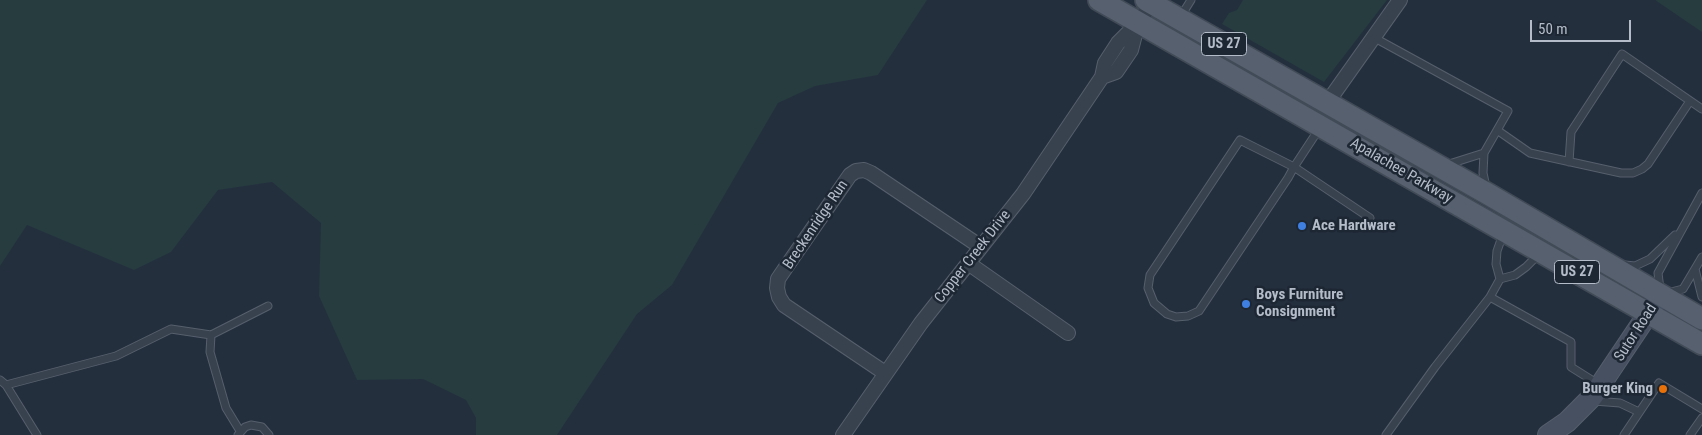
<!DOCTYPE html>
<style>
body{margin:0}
#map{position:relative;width:1702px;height:435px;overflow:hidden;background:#242f3e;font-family:"Roboto Condensed",sans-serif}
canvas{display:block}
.scale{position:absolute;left:1530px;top:20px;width:101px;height:22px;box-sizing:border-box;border:2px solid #b4bcc9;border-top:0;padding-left:6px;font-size:15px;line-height:18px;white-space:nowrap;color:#b4bcc9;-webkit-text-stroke:4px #1d2633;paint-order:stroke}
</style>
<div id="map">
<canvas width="1702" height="435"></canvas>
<div class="scale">50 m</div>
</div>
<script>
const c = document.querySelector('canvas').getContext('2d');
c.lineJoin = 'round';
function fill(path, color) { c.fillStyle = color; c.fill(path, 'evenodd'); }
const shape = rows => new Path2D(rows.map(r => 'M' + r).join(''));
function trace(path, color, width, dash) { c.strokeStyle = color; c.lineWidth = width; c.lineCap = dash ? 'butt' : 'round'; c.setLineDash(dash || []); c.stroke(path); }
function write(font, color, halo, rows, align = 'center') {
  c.font = font + ' "Roboto Condensed",sans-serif'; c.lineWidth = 5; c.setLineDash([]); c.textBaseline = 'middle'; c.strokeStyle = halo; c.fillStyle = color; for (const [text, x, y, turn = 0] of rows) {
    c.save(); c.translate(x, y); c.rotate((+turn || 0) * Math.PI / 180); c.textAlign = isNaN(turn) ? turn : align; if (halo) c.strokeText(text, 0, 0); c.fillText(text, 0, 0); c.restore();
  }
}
const green = shape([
 [0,0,927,0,878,75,815,86,778,103,672,285,637,314,557,435,476,435,476,418,466,400,423,379,357,380,319,296,321,223,272,182,218,190,171,252,134,270,27,225,0,266],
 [1243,0,1387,0,1324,82,1222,24,1229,13,1237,10],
 [1655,0,1702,0,1702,32]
]);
const lane = shape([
 [1181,16,1191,0],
 [1373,37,1508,111,1484,153,1483,173,1486,187],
 [1319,129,1294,167,1288,178,1199,311,1188,316,1176,317,1167,314,1154,303,1148,288,1150,275,1240,140,1294,167,1370,218],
 [1497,130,1530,153,1621,173,1633,173,1642,169,1648,164,1690,101],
 [1569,162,1571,132,1622,54,1702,109],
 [1446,165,1484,153],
 [1503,234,1497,251,1496,264,1500,279,1490,297,1571,342,1571,367,1598,384],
 [1625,265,1635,266,1650,259,1675,235],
 [1695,269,1702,297],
 [1500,279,1515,275,1526,267,1539,254],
 [1660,289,1658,273,1702,193],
 [1667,293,1683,289,1702,257],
 [211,335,210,352,226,408,240,431],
 [0,380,6,385,37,435],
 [6,385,116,356,171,329,211,335,268,306],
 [1594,401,1620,403,1639,412],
 [238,435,245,427,251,425,262,427,269,435],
 [1386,435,1435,367,1490,297],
 [1624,435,1659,383,1702,409],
 [1690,435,1702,418]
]);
const street = shape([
 [1102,77,1116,72,1131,50,1138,23],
 [1327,103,1400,0],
 [968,263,1068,333],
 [885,373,784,305,779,297,777,288,778,279,793,257,850,175,856,171,864,170,871,173,981,247],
 [843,435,921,323,1023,194,1102,77,1105,63,1118,43,1138,23,1152,3]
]);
const secondary = shape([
 [1548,435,1567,422,1593,396,1658,299]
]);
const primary = shape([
 [1099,0,1702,344],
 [1146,0,1488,194,1702,319]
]);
const markers = [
 [1302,226,5,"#3f7fe0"],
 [1246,304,5,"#3f7fe0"],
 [1663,389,5,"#e8710a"]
];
const shields = [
 [1224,44,45],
 [1577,272,45]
];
const shieldNames = [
 ["US 27",1224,44],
 ["US 27",1577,272]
];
const streetNames = [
 ["Apalachee Parkway",1401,171,30],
 ["Breckenridge Run",816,225,-56],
 ["Copper Creek Drive",973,257,-52],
 ["Sutor Road",1636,333,-57]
];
const poiNames = [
 ["Ace Hardware",1312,226],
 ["Boys Furniture",1256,295],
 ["Consignment",1256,312],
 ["Burger King",1653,389,"right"]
];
fill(green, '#263c3f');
trace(lane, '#565f6c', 9);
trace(street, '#565f6c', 16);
trace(secondary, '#565f6c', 22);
trace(primary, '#414a57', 24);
trace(lane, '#38414e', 7);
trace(street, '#38414e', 14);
trace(secondary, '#465061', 20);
trace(primary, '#56606e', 21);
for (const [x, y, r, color] of markers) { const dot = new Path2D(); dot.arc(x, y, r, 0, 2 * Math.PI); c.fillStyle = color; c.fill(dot); trace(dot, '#1d2633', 2); }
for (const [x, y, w] of shields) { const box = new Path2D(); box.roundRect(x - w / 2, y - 11.5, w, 23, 4); c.fillStyle = '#1d2633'; c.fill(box); trace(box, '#b4bcc9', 1); }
write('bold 14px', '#b4bcc9', null, shieldNames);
write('15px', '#b4bcc9', '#1d2633', streetNames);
write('bold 15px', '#b4bcc9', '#1d2633', poiNames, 'left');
</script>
